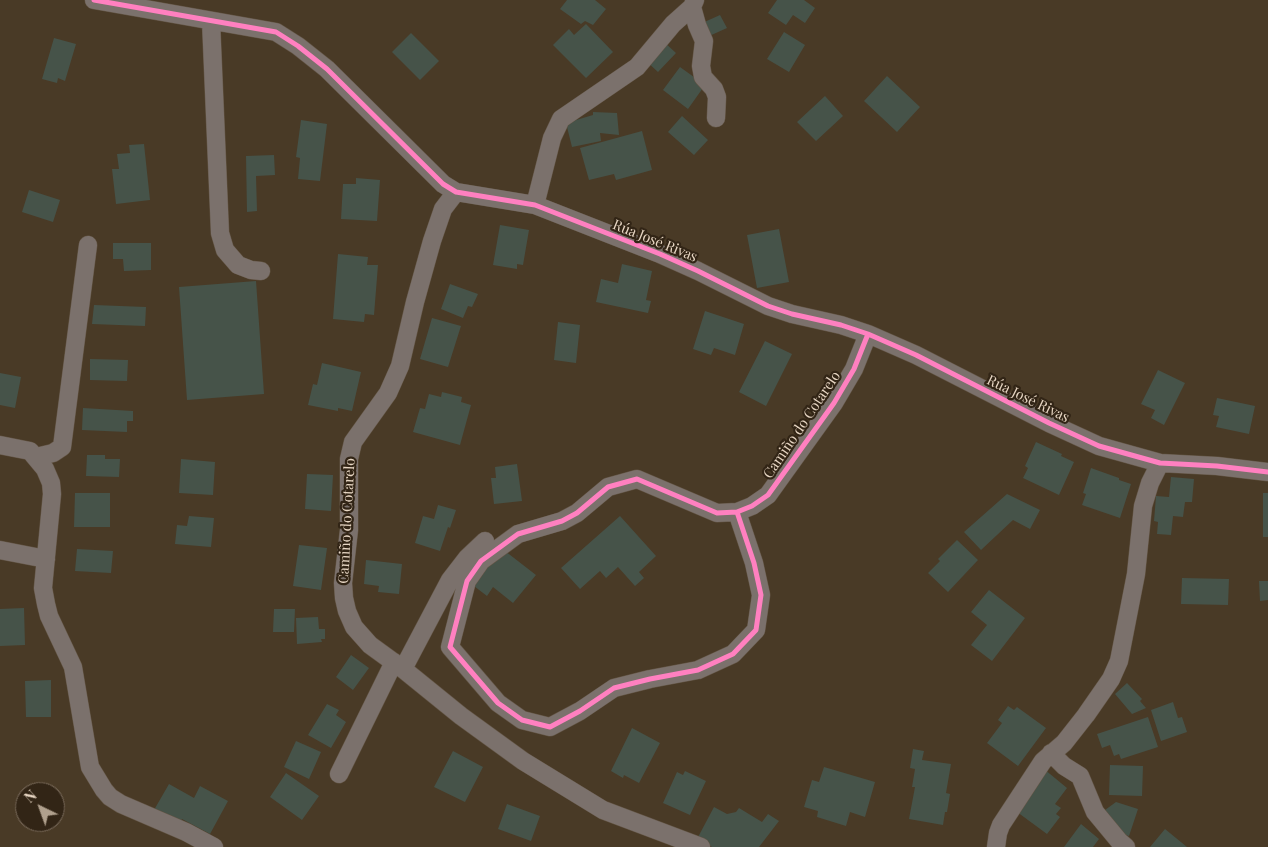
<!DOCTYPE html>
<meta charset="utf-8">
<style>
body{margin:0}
#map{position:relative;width:1268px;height:847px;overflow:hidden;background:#493a26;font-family:"Playfair Display",serif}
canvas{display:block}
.north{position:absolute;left:15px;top:782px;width:50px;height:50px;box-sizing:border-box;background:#322516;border:1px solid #7b6c5c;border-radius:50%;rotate:318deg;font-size:14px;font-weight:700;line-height:20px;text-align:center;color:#e8d7c4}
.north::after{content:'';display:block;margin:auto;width:18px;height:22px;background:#b0a08d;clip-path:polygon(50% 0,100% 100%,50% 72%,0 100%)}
</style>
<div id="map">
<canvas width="1268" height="847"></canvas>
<div class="north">N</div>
</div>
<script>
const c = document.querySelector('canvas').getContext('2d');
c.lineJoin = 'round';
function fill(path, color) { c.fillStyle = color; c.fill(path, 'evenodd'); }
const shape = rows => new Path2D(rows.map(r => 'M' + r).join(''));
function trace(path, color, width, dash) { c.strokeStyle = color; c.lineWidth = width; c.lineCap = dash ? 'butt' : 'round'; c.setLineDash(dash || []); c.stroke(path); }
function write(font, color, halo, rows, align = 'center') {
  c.font = font + ' "Playfair Display",serif'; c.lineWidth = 4.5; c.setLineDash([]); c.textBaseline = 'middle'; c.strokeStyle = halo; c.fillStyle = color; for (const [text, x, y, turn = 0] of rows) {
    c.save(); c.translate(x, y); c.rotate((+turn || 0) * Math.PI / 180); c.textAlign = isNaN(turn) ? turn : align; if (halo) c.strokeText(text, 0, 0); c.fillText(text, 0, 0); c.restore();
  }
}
const building = shape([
 [567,0,595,0,606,9,593,25,585,21,581,24,560,9],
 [777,0,804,0,815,8,805,23,793,15,786,25,768,13],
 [720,15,727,28,707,37,700,24],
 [586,24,613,52,586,78,553,45,569,29,574,35],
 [784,32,805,45,789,72,767,59],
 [411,33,439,61,420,80,392,52],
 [54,38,76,44,65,81,58,78,57,83,42,79],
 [663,41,676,53,658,72,645,60],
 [680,67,705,85,688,109,663,90],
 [887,76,920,107,897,132,864,101],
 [825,96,843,116,816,141,797,122],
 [593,112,617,113,619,135,600,133,601,141,572,147,566,123,593,115],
 [682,116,708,140,694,155,668,132],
 [301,120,327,124,320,181,298,179,300,158,296,157],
 [642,131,652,170,616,180,614,174,589,180,580,148],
 [144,144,150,200,116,204,112,169,119,169,117,154,130,153,129,145],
 [274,155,275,175,256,176,257,211,247,212,246,156],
 [356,178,380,180,377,221,341,219,343,184,356,184],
 [29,190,60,200,53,222,22,212],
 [500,225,529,230,523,265,517,264,517,269,493,265],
 [779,229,789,282,757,288,747,235],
 [113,243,151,243,151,270,124,271,123,259,113,259],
 [338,254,368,257,367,265,378,265,374,315,365,314,364,322,333,319],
 [622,264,652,271,646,300,651,301,648,313,596,302,601,279,618,283],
 [256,281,264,394,187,400,179,287],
 [450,284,478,294,472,307,468,306,463,318,441,309],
 [94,305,146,307,145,326,92,324],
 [705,311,744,324,735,355,714,348,711,355,693,349],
 [432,318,461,326,448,367,420,359],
 [558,322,580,325,576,363,554,360],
 [765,341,792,354,766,406,739,392],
 [90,359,128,360,127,381,90,380],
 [322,363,361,372,352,411,338,408,338,411,308,405,313,384,317,385],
 [1158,370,1185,383,1164,425,1151,418,1155,410,1141,404],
 [0,373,21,377,15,408,0,405],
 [442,392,462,397,461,402,471,405,460,445,413,432,420,408,425,409,429,394,441,397],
 [1217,398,1255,406,1249,434,1216,427,1219,416,1213,415],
 [83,408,133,411,133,421,127,421,127,432,82,430],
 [1036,442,1062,454,1061,456,1074,462,1059,495,1023,478,1028,468,1025,466],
 [87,455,105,455,105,459,120,459,119,477,86,476],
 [181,459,215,462,213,495,179,493],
 [517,464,522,501,494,504,491,478,496,478,495,467],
 [1091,468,1119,478,1119,480,1131,484,1120,518,1082,505,1086,494,1083,493],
 [307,474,333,475,331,511,305,509],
 [1171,477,1194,479,1192,502,1185,502,1183,517,1173,516,1171,535,1157,534,1158,522,1154,521,1156,496,1169,497],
 [75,493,110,493,110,527,74,527],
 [1263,493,1268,493,1268,537,1263,537],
 [1007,494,1040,510,1030,529,1013,520,981,550,964,532],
 [438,505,456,510,450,528,448,527,440,551,415,543,423,516,434,519],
 [189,516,214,518,211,547,175,544,177,525,187,526],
 [620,516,656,556,639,572,644,578,635,586,618,567,606,578,600,571,580,589,561,568],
 [957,540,978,560,948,592,928,573,940,561,938,559],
 [299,545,327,548,321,590,293,586],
 [77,549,113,551,111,573,75,571],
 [505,551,536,575,513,603,493,587,487,596,470,583],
 [366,560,402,564,399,594,378,592,379,586,364,584],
 [1182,578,1229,579,1228,605,1181,604],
 [1259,581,1268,581,1268,600,1260,601],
 [989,590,1025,618,992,661,971,645,987,625,971,612],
 [24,608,25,645,0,646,0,609],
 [274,609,295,609,294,632,273,632],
 [318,617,319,629,325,629,325,639,321,639,322,642,297,644,296,618],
 [351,655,369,668,353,690,336,677],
 [51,680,51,717,26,717,25,681],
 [1127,683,1142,699,1140,701,1146,708,1132,714,1115,694],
 [1173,702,1178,718,1182,717,1187,732,1161,741,1151,710],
 [327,704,339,710,336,715,346,722,331,748,308,735],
 [1008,706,1014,710,1017,707,1046,728,1018,766,987,743,1002,723,998,720],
 [1148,717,1158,747,1121,759,1119,754,1114,756,1110,745,1102,748,1097,734],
 [632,728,660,743,639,783,624,775,623,778,611,771],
 [296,741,321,752,309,779,284,767],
 [913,749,924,751,922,760,951,764,946,793,950,794,947,812,945,812,943,825,909,819,915,787,912,787,915,769,910,768],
 [453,751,483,767,465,802,434,787],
 [1110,765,1143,766,1142,796,1109,795],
 [824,767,875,782,865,817,850,812,846,826,817,817,818,811,804,807,812,780,819,782],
 [1044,769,1067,788,1055,804,1061,808,1056,814,1060,817,1047,834,1013,809],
 [685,771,706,781,690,815,663,803,677,772,683,775],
 [286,773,319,796,302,820,270,797],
 [169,784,194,798,200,786,228,801,210,834,182,819,180,824,154,810],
 [1116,802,1138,809,1129,836,1117,832,1105,810],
 [507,804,540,816,531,841,498,829],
 [714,807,727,814,736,812,739,808,762,822,768,814,779,821,759,847,712,847,697,839],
 [1081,824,1099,839,1093,847,1064,847],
 [1165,829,1187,847,1150,847]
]);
const street = shape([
 [94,0,276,32,298,46,327,69,443,184,456,192,535,205,660,254,698,271,768,306,792,314,841,325,868,334,916,355,1049,423,1099,446,1160,463,1217,466,1268,472],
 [692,7,697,25,704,41,701,66,703,77,714,89,717,97,716,118],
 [211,21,220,233,225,250,238,265,251,270,261,271],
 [456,192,443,209,432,241,415,302,400,366,388,393,353,442,349,459,349,530,343,583,344,598,347,611,354,627,370,645,403,669,461,716,523,761,603,810,701,847],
 [535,205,552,138,561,119,637,67,673,24,692,7,695,0],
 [0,445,30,451,45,469,51,483,52,494,43,588,46,604,49,616,73,667,90,767,104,790,110,797,121,804,186,832,214,847],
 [36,457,53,453,62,447,88,245],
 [737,512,754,563,761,595,756,630,733,654,698,670,650,679,614,688,580,711,550,727,522,720,498,703,450,647,467,581,481,561,518,534,562,521,577,513,608,487,637,479,717,513,737,512,752,506,768,495,834,403,854,369,868,334],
 [0,550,46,559],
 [403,669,450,580,467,558,485,541],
 [1051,753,1064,766,1080,776,1095,812,1119,841,1126,847],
 [339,774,394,662],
 [996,847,998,833,1001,825,1043,761,1064,743,1086,715,1111,679,1119,661,1136,574,1143,506,1150,483,1160,463]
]);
const cycleway = shape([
 [94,0,276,32,298,46,327,69,443,184,456,192,535,205,660,254,698,271,768,306,792,314,841,325,868,334,916,355,1049,423,1099,446,1160,463,1217,466,1268,472],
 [737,512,754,563,761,595,756,630,733,654,698,670,650,679,614,688,580,711,550,727,522,720,498,703,450,647,467,581,481,561,518,534,562,521,577,513,608,487,637,479,717,513,737,512,752,506,768,495,834,403,854,369,868,334]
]);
const streetNames = [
 ["Rúa José Rivas",655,241,22],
 ["Rúa José Rivas",1028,399,26],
 ["Camiño do Cotarelo",802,425,-56],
 ["Camiño do Cotarelo",347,521,-87]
];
fill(building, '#465349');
trace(street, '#635545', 19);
trace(street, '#7b716c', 18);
trace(cycleway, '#ff80c0', 5);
write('14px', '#e8d7c4', '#322516', streetNames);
</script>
